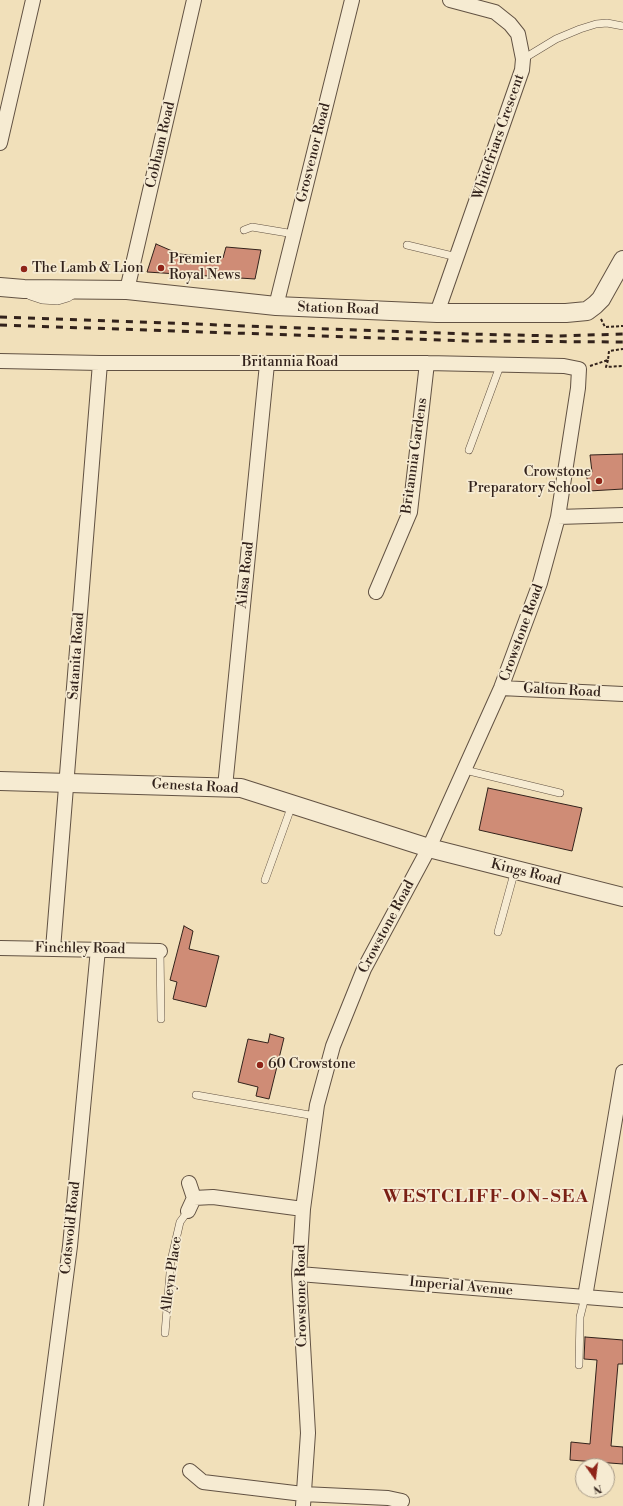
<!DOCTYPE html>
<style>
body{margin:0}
#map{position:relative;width:623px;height:1506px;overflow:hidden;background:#f1e0ba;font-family:"Libre Bodoni",serif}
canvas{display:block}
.north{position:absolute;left:575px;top:1458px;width:40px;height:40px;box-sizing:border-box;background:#f6ebd2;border:1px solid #a89b89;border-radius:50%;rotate:166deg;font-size:11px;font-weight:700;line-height:16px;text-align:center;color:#32221b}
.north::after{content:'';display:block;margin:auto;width:14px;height:18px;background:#8f2418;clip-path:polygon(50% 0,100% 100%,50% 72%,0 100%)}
</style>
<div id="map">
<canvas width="623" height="1506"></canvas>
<div class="north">N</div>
</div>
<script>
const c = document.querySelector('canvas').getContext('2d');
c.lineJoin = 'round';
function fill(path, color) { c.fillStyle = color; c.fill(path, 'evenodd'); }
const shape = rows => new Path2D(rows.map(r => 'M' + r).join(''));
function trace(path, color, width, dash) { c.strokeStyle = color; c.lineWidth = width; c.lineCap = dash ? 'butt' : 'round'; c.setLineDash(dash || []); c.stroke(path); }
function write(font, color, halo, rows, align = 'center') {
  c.font = font + ' "Libre Bodoni",serif'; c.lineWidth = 3.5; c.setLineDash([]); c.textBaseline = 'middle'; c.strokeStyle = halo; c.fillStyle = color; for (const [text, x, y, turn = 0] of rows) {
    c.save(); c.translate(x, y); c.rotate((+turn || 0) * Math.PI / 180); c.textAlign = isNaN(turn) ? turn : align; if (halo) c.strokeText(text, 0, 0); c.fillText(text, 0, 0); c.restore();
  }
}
const building = shape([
 [156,244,179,254,223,258,226,247,261,250,255,279,147,272,156,244],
 [623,454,623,489,589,491,586,472,592,472,590,455,623,454],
 [488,788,582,808,572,851,479,830,488,788],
 [184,926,193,931,189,949,219,956,206,1007,173,999,177,982,170,980,184,926],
 [270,1034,284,1038,269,1099,256,1096,258,1087,238,1082,248,1039,268,1043,270,1034],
 [585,1337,623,1340,623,1364,618,1364,611,1446,623,1447,623,1464,570,1460,571,1442,590,1444,597,1360,584,1359,585,1337]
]);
const path = shape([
 [601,319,605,327,623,326],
 [608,360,606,367,623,366],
 [590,366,608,360,609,351,623,349]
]);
const service = shape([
 [523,59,556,39,580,29,596,24,607,23,623,26],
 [244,230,252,227,294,234],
 [407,245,457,257],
 [28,294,30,296,42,300,58,301,68,298,74,294],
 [469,450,500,366],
 [465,770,560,793],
 [265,880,292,805],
 [498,932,515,870],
 [160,951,161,1019],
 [196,1095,315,1116],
 [165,1333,171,1261,180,1222,188,1211],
 [579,1365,580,1317,585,1297]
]);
const minor = shape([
 [0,143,33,0],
 [127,290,194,0],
 [276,306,352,0],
 [437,313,522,70,523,59,518,34,510,24,495,12,450,0],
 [0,361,100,363,427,363,564,366,579,369,578,388,558,517,540,583,501,688,429,848,364,969,333,1046,317,1105,303,1209,299,1274,308,1433,303,1506],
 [558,517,623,515],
 [376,592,410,512,427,363],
 [501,688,623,694],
 [225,787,267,364],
 [0,948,160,951],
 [53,949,100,363],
 [189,1183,194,1198],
 [188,1211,194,1198,213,1197,303,1209],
 [299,1274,623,1300],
 [585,1297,623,1072],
 [190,1471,203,1482,303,1494,388,1498,402,1501],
 [36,1506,70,1246,98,949]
]);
const tertiary = shape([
 [0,287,24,289,127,290,276,306,437,313,566,313,587,311,595,305,601,299,623,260],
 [0,781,241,788,429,848,623,897]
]);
const rail = shape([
 [0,317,468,334,558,336,623,334],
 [0,325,468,341,623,342]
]);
const markers = [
 [161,268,4,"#8f2418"],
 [24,269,4,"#8f2418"],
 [599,481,4,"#8f2418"],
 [260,1065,4,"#8f2418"]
];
const streetNames = [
 ["Whitefriars Crescent",499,137,-71],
 ["Cobham Road",161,145,-77],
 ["Grosvenor Road",314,153,-76],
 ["Station Road",338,309,2],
 ["Britannia Road",290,363],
 ["Britannia Gardens",415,456,-82],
 ["Ailsa Road",246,575,-84],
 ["Crowstone Road",522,633,-70],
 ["Satanita Road",77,656,-86],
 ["Galton Road",562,691,3],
 ["Genesta Road",195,787,3],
 ["Kings Road",526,873,14],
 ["Crowstone Road",387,927,-62],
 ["Finchley Road",80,949,1],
 ["Cotswold Road",71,1228,-84],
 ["Alleyn Place",172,1275,-82],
 ["Imperial Avenue",461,1287,5],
 ["Crowstone Road",302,1296,-91]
];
const poiNames = [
 ["Premier",169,260],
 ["Royal News",169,276],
 ["The Lamb & Lion",32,269],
 ["Crowstone",591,473,"right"],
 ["Preparatory School",591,489,"right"],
 ["60 Crowstone",268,1065]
];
const districtNames = [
 ["WESTCLIFF-ON-SEA",486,1198]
];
fill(building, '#cf8c76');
trace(building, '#32221b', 1);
trace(service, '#625243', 8);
trace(minor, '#625243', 16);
trace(tertiary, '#625243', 20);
trace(path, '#32221b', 2, [3, 2]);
trace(service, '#f6ebd2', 7);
trace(minor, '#f6ebd2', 14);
trace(tertiary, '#f6ebd2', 18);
trace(rail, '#32221b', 3, [7, 7]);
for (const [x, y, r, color] of markers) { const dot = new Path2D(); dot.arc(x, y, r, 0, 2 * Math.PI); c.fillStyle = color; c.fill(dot); trace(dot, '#f6ebd2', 1.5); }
write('14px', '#32221b', '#f6ebd2', streetNames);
write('14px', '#32221b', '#f6ebd2', poiNames, 'left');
c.letterSpacing = '1px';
write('bold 18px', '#7a1f14', '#f6ebd2', districtNames);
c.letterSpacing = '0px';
</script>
